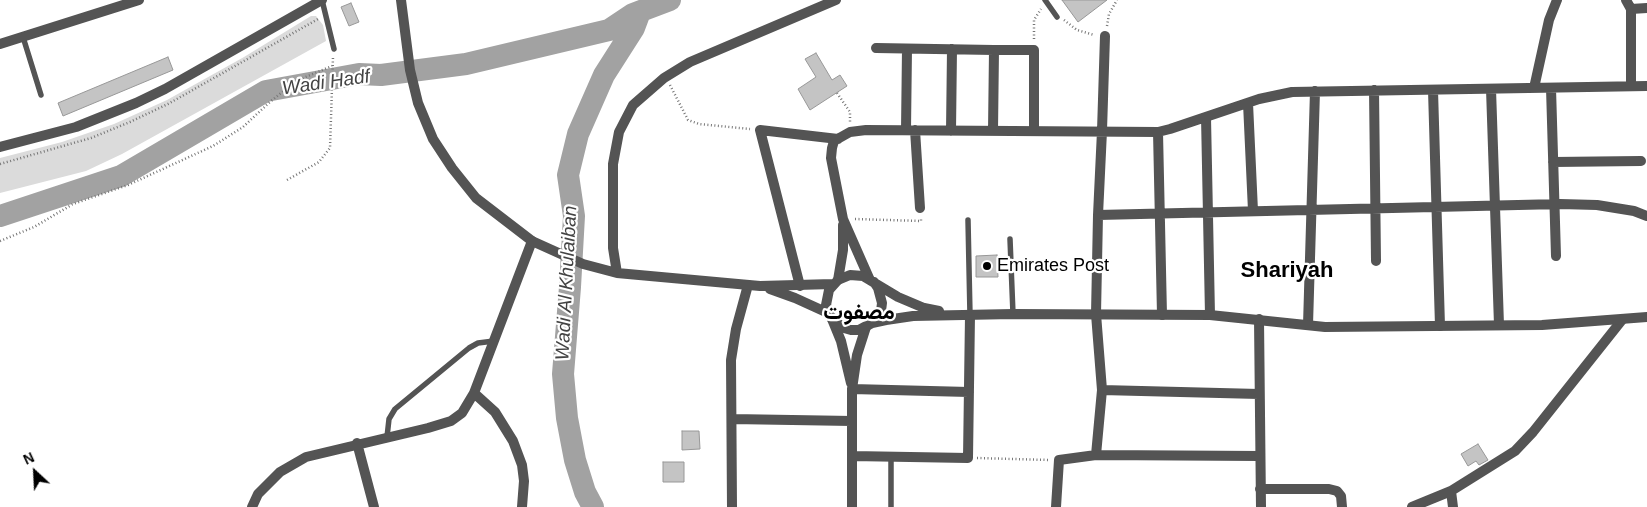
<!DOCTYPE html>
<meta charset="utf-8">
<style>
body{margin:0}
#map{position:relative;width:1647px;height:507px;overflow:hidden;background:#fff;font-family:Helvetica,sans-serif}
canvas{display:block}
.north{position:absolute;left:10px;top:447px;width:50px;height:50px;-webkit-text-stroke:4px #fff;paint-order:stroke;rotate:335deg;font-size:14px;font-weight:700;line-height:20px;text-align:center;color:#000}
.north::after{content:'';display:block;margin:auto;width:18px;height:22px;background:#000;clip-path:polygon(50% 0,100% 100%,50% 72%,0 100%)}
</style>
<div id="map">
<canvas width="1647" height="507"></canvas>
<div class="north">N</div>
</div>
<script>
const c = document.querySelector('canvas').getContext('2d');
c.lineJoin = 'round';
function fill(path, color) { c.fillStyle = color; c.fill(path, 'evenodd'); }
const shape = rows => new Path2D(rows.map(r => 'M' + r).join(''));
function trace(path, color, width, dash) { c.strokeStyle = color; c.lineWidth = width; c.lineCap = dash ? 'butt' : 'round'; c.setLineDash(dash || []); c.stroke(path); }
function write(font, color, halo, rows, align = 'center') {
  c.font = font + ' Helvetica,Vazirmatn,sans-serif'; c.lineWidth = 4.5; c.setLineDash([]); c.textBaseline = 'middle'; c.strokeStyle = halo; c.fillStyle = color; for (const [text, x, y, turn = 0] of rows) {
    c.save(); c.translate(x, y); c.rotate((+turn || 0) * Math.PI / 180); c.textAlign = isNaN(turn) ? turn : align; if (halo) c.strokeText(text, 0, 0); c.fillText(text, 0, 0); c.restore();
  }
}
const green = shape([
 [311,16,316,16,323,25,326,41,122,154,86,171,0,193,0,158,62,142,114,124,167,100,244,57]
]);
const river = shape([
 [0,216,121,176,266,91,359,74,381,75,466,64,609,30,633,14,670,0],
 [593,507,585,492,575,460,567,418,563,374,570,287,574,216,568,175,578,134,604,75,634,28,640,12]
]);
const building = shape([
 [1062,0,1107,0,1078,22,1062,0],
 [351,3,359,22,349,26,341,7,351,3],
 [816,53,832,80,840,75,847,86,810,110,798,89,816,77,805,59,816,53],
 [168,57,173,70,63,116,58,103,168,57],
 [997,255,998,277,976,277,976,256,997,255],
 [682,431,699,431,700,449,682,450,682,431],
 [1478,444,1488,460,1479,465,1476,461,1468,466,1461,454,1478,444],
 [663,462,684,462,684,482,663,482,663,462]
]);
const path = shape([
 [1064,20,1077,30,1094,35],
 [1107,26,1109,14,1117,0],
 [1034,39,1034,20,1041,9],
 [670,85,688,120,699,124,750,129],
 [837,93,850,112,850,123],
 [0,164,91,138,130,122,168,104,318,19],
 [287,180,319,162,330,148,333,57],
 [855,219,921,221,921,217],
 [0,241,34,227,73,204,128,185,213,146,243,127,271,101,296,81,332,66],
 [977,458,1049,460]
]);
const service = shape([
 [322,0,334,49],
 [1045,0,1057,17],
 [23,37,41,95],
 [968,220,970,315],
 [1010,239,1013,314],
 [387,437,389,419,395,409,469,348,478,343,494,341],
 [891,457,891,507]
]);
const minor = shape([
 [1626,0,1631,9,1647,8],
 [0,44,139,0],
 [876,48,994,50,993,131],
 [994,50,1034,50,1034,131],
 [1631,86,1631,9],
 [1534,88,1549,20,1557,0],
 [1551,88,1556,256],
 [1491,89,1499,325],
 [1374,90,1376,261],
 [1433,90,1440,326],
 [1248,103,1253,211],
 [1206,117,1210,315],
 [906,130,907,49],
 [915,130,920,208],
 [951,131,952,49],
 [1158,132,1162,315],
 [1553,162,1641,161],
 [1098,215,1560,204,1597,205,1634,211,1647,216],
 [869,278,843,219,831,158,832,148,834,141,850,132,866,130,1158,132,1170,129,1259,99,1292,92,1647,86],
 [838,280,843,250,843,225],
 [800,286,760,130,838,139],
 [832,319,841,341,851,383],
 [1259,319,1261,507],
 [1308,325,1315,91],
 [852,389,969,392],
 [1102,390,1259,394],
 [474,393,495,412,513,441,522,465,524,481,522,507],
 [732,419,852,421],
 [357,443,374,507],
 [1096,455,1102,390,1096,314,1098,215,1102,131,1105,36],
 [852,456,968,458,970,315],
 [1260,489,1329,489,1337,491,1341,496,1342,507],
 [252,507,258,494,280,472,306,457,428,428,451,421,462,413,474,393,532,241],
 [732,507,731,360,736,329,748,285],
 [852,507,852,389,857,355,866,327],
 [1056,507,1059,460,1096,455,1260,456],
 [1412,507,1451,491],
 [1453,507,1451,491,1515,451,1533,432,1622,320]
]);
const tertiary = shape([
 [401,0,410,70,418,103,433,139,452,168,476,198,532,241,583,264,617,273,760,286,833,284],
 [0,147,76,127,136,103,165,89,322,0],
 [617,273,613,248,613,164,619,132,633,105,664,78,690,62,836,0],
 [874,282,878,288,882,303,881,311,872,323,859,330,851,330,844,328,832,319,826,305,829,290,838,280,850,275,863,276,898,297,924,308,939,311],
 [770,289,795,298,828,313],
 [872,323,886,320,913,316,1013,314,1210,315,1325,327,1542,325,1647,317]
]);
const markers = [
 [987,266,5,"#000"]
];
const poiNames = [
 ["Emirates Post",997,266]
];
const waterNames = [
 ["Wadi Hadf",326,83,-8],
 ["Wadi Al Khulaiban",567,283,-87]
];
const districtNames = [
 ["Shariyah",1287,271],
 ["مصفوت",859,313]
];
fill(green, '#dbdbdb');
trace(river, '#a2a2a2', 22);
fill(building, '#c4c4c4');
trace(building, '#989898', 1);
trace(path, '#767676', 2.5, [1, 2.5]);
trace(service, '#545454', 5.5);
trace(minor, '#545454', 10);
trace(tertiary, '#545454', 10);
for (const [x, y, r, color] of markers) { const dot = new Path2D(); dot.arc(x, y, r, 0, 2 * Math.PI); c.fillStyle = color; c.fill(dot); trace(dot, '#fff', 2); }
write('18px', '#000', '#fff', poiNames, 'left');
write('italic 19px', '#434343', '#fff', waterNames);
write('bold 22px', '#000', '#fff', districtNames);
</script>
